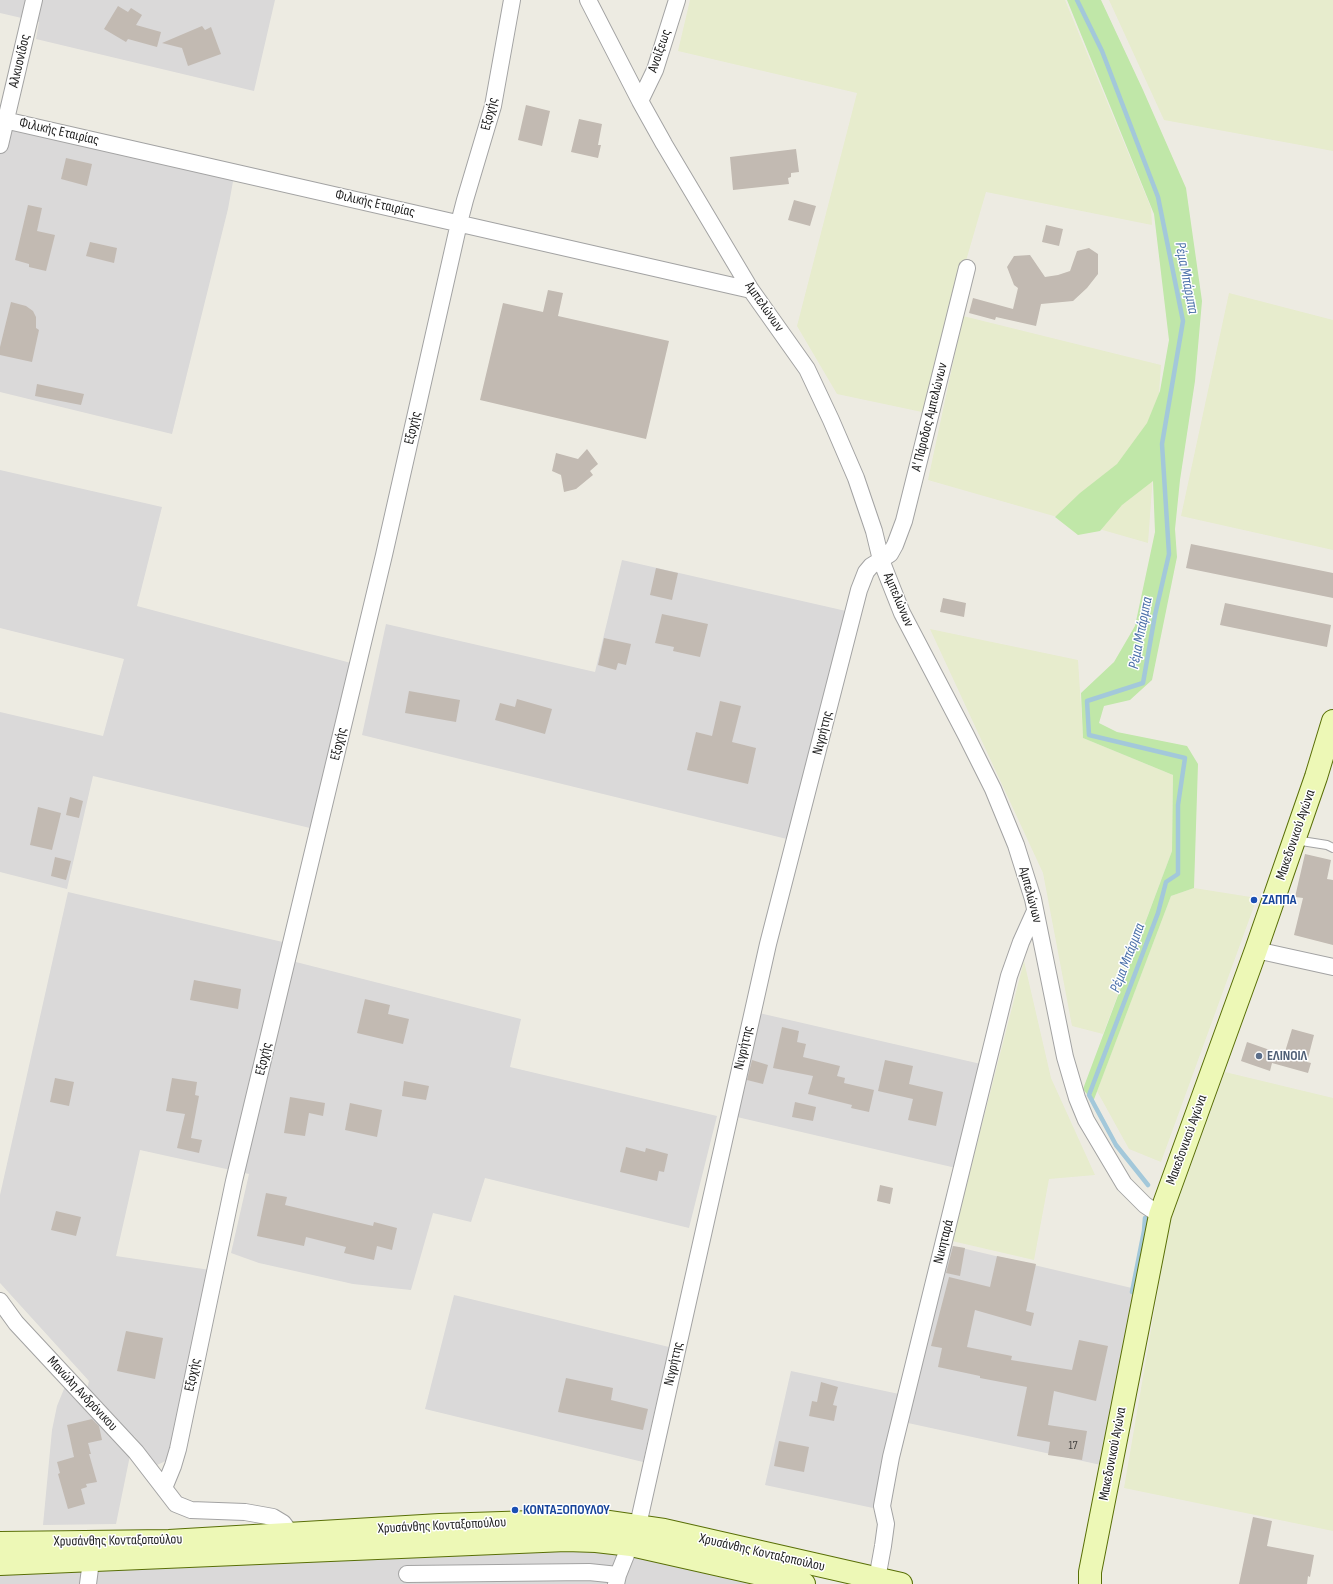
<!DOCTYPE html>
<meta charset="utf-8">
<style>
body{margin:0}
canvas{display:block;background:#edebe2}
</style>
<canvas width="1333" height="1584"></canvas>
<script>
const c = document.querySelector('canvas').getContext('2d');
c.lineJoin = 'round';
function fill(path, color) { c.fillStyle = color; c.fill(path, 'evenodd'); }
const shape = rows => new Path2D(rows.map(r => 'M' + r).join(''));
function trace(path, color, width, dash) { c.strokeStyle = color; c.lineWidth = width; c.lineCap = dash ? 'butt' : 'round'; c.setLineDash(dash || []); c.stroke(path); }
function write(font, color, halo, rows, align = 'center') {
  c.font = font + ' "Sofia Sans Condensed",sans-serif'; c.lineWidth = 3; c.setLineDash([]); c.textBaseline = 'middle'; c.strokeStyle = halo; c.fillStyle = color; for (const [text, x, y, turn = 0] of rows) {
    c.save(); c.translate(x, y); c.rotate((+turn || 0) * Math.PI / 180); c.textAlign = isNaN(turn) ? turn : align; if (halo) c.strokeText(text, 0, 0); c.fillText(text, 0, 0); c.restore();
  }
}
const residential = shape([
 [0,0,275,0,254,91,36,39,39,22,0,13],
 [0,123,234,176,228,209,172,434,0,392],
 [0,470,162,507,137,606,351,663,310,828,93,776,67,889,0,872,0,712,103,736,124,659,0,628],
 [622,560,846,611,791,840,362,735,386,624,595,672],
 [68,892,287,943,284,959,521,1019,510,1067,717,1116,689,1228,485,1178,471,1222,433,1213,411,1290,353,1284,259,1263,231,1253,249,1174,140,1150,116,1256,210,1270,170,1459,157,1465,134,1436,116,1524,43,1525,52,1430,57,1406,66,1384,84,1403,89,1381,0,1283,0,1195],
 [759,1013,981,1064,956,1168,737,1117],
 [949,1245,1136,1289,1101,1465,908,1423],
 [454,1295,669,1347,643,1462,425,1409],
 [791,1371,899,1394,873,1508,765,1485],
 [597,1548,769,1584,0,1584,0,1570]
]);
const farmland = shape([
 [690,0,1065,0,1151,208,1152,225,986,192,922,412,837,394,797,326,857,93,678,51],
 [1109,0,1333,0,1333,151,1164,120],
 [1229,293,1333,320,1333,550,1181,516],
 [963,316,1161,365,1148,543,928,480],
 [930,629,1078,660,1083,738,1173,775,1172,851,1103,1034,1072,1026,1043,873],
 [1194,888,1257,898,1161,1162,1129,1149,1097,1091,1171,896],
 [1024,961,1051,1078,1095,1175,1049,1179,1034,1260,952,1241],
 [1225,1072,1333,1098,1333,1531,1124,1488,1169,1225]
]);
const grass = shape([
 [1067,0,1101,0,1143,90,1186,188,1202,301,1195,381,1180,480,1175,529,1177,557,1152,680,1130,700,1104,706,1099,723,1117,732,1187,746,1198,764,1194,888,1171,896,1093,1102,1083,1089,1172,851,1173,775,1083,738,1081,693,1114,662,1135,626,1155,532,1153,481,1122,505,1100,531,1078,535,1055,517,1080,493,1117,464,1147,423,1160,391,1169,340,1154,214]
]);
const stream = shape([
 [1077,0,1102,51,1158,197,1183,321,1162,444,1169,554,1155,615,1143,683,1087,701,1089,735,1185,758,1178,805,1178,874,1166,882,1158,913,1089,1095,1116,1145,1148,1185],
 [1132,1292,1144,1231,1145,1218]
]);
const building = shape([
 [118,6,128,12,131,8,142,15,136,25,161,32,157,47,128,39,126,42,104,29],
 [202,26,205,30,211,27,221,54,188,66,182,48,162,43],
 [526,105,550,111,542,146,518,140],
 [579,119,602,124,598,145,601,145,598,158,571,152],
 [796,149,799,172,791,173,791,177,788,178,789,184,733,190,730,157],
 [66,158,92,164,87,186,61,179],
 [794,200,816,206,810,226,788,220],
 [28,205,42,208,37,231,55,235,46,271,29,267,29,264,15,260],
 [1046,225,1063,229,1059,246,1042,242],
 [90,242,117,248,114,263,86,256],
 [1089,248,1098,254,1098,274,1087,288,1073,301,1041,304,1036,326,996,317,995,320,969,313,973,298,1013,309,1018,288,1014,285,1007,267,1014,256,1030,255,1045,277,1058,275,1070,271,1077,251],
 [548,290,563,293,558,316,669,341,646,439,480,400,503,303,543,312],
 [11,302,26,306,33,311,36,317,36,328,39,330,32,362,0,355,0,347],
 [37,384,84,394,81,405,35,396],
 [587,449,598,464,590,471,593,475,576,489,564,492,561,475,552,471,556,453,578,459],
 [1191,544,1333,573,1333,598,1186,568],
 [656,568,678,573,672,600,650,595],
 [943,598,966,603,964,617,940,612],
 [1225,603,1331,625,1327,647,1220,625],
 [662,614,708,624,700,657,673,651,674,647,655,643],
 [604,638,631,644,626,665,618,663,616,670,598,665],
 [409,691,460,700,456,722,405,713],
 [517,699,552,709,545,734,495,720,500,703,515,707],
 [720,701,741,706,732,742,756,748,748,784,687,770,696,732,712,736],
 [70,797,83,801,79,818,66,815],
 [38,807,61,813,52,850,30,845],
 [1305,854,1331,860,1327,879,1333,880,1333,945,1294,935,1303,898,1295,897],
 [55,857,71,861,66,880,51,876],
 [194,980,241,989,238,1009,190,1000],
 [365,999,390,1005,388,1014,409,1019,403,1044,357,1033],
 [782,1027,799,1031,797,1042,806,1044,803,1057,840,1066,837,1076,845,1078,844,1083,874,1090,869,1112,851,1108,852,1105,808,1094,813,1076,773,1068],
 [1292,1029,1314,1035,1307,1062,1311,1063,1308,1073,1272,1063,1270,1071,1241,1061,1247,1042,1284,1055],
 [752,1060,768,1065,763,1084,747,1080],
 [885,1060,913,1066,909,1084,943,1092,936,1126,908,1120,913,1099,878,1091],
 [55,1078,74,1082,69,1106,50,1102],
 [172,1078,197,1082,195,1095,199,1096,191,1138,202,1140,199,1153,177,1148,185,1114,166,1111],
 [404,1081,429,1086,426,1100,402,1096],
 [290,1097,325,1103,323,1116,309,1113,305,1136,284,1133],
 [795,1102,816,1107,813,1121,792,1117],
 [350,1103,382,1110,377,1137,345,1130],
 [626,1147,645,1152,646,1148,668,1154,664,1172,659,1171,657,1181,620,1172],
 [880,1185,893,1188,890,1204,877,1201],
 [266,1193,287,1197,285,1205,373,1226,374,1222,397,1228,392,1250,377,1246,374,1260,344,1253,346,1247,306,1237,304,1246,257,1236],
 [56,1211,81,1217,76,1236,51,1230],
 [953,1246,965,1248,960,1276,946,1273],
 [997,1256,1036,1264,1026,1311,1034,1313,1031,1326,975,1310,967,1347,1012,1356,1011,1360,1072,1370,1079,1340,1108,1346,1096,1401,1054,1391,1048,1425,1087,1431,1082,1460,1048,1455,1050,1442,1017,1436,1027,1387,980,1378,980,1376,938,1367,942,1348,931,1346,949,1277,990,1287],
 [126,1331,163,1338,155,1379,117,1371],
 [566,1378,613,1388,611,1400,648,1409,643,1430,558,1412],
 [821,1382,838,1387,833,1405,837,1406,834,1421,809,1416,812,1401,817,1402],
 [92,1419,99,1426,102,1440,88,1443,91,1454,89,1454,97,1482,86,1484,87,1487,81,1489,85,1504,68,1509,58,1474,60,1473,57,1462,74,1457,67,1425],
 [779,1441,809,1447,804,1472,774,1466],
 [1253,1517,1272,1521,1267,1546,1314,1555,1310,1577,1308,1576,1307,1584,1239,1584]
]);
const lane = shape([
 [1295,840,1327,845,1333,848]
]);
const street = shape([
 [588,0,640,101,664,144,751,290,807,369,831,420,856,478,874,531,881,560,902,613,966,735,993,789,1016,845,1033,899,1065,1057,1077,1098,1086,1120,1124,1184,1145,1205,1160,1215],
 [640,101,655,70,677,0],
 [0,119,751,290],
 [0,145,34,0],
 [1256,950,1333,967],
 [0,1301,16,1323,136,1452,176,1504,191,1510,245,1512,273,1517,283,1523,286,1527,287,1534],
 [164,1488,173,1466,178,1449,234,1181,384,555,459,223,465,200,493,106,512,0],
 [407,1574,589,1572,618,1575],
 [877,1579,883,1546,886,1524,882,1506,891,1457,1009,976,1021,942,1035,911],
 [88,1584,91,1561],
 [616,1584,618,1575,638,1525,768,944,859,590,866,572,871,566,890,554,895,545,904,521,967,268]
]);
const secondary = shape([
 [0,1543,169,1541,440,1525,595,1520,664,1530,901,1584],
 [0,1564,566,1540,596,1541,631,1545,804,1584],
 [1090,1584,1090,1572,1160,1215,1256,950,1316,777,1333,721]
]);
const markers = [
 [1254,900,4,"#1a4fb4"],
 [1259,1056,4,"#5c6f8a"],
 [515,1510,4,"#1a4fb4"]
];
const numberNames = [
 ["17",1073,1446]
];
const streetNames = [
 ["Ανοίξεως",660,51,-71],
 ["Αλκυονίδος",20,61,-77],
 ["Εξοχής",490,114,-76],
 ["Φιλικής Εταιρίας",59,132,13],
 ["Φιλικής Εταιρίας",375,204,13],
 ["Αμπελώνων",764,307,55],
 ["Α' Πάροδος Αμπελώνων",930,417,-76],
 ["Εξοχής",413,428,-77],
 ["Αμπελώνων",898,600,67],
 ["Νιγρήτης",823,733,-76],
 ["Εξοχής",339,744,-77],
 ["Μακεδονικού Αγώνα",1296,835,-71],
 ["Αμπελώνων",1030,895,75],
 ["Νιγρήτης",744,1048,-77],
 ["Εξοχής",264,1059,-77],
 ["Μακεδονικού Αγώνα",1187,1140,-70],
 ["Νικηταρά",944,1242,-76],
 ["Νιγρήτης",674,1364,-77],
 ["Εξοχής",193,1375,-78],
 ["Μανώλη Ανδρόνικου",82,1394,47],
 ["Μακεδονικού Αγώνα",1113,1454,-79],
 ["Χρυσάνθης Κονταξοπούλου",442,1526,-3],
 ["Χρυσάνθης Κονταξοπούλου",118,1541,-1],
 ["Χρυσάνθης Κονταξοπούλου",762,1553,13]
];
const transitNames = [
 ["ΖΑΠΠΑ",1262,900],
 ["ΚΟΝΤΑΞΟΠΟΥΛΟΥ",523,1510]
];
const serviceNames = [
 ["ΕΛΙΝΟΙΛ",1267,1056]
];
const waterNames = [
 ["Ρέμα Μπάρμπα",1186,278,79],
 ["Ρέμα Μπάρμπα",1141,633,-79],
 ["Ρέμα Μπάρμπα",1128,958,-69]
];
fill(residential, '#dad9d9');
fill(farmland, '#e7eccd');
fill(grass, '#c0e7a8');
trace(stream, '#a3c8da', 4.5);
fill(building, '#c2bab2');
trace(lane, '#a3a3a3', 10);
trace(street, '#a3a3a3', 18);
trace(secondary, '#596f07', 24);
trace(lane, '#fff', 8);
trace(street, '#fff', 16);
trace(secondary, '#edf8b6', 22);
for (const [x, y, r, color] of markers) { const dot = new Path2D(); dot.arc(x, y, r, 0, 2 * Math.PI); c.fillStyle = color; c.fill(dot); trace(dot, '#fff', 1.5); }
write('12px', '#464442', null, numberNames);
write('14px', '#1c1c1c', '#fff', streetNames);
write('bold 14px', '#164399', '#fff', transitNames, 'left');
write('bold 14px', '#4e5e75', '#fff', serviceNames, 'left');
write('italic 15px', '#4b70a9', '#fff', waterNames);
</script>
